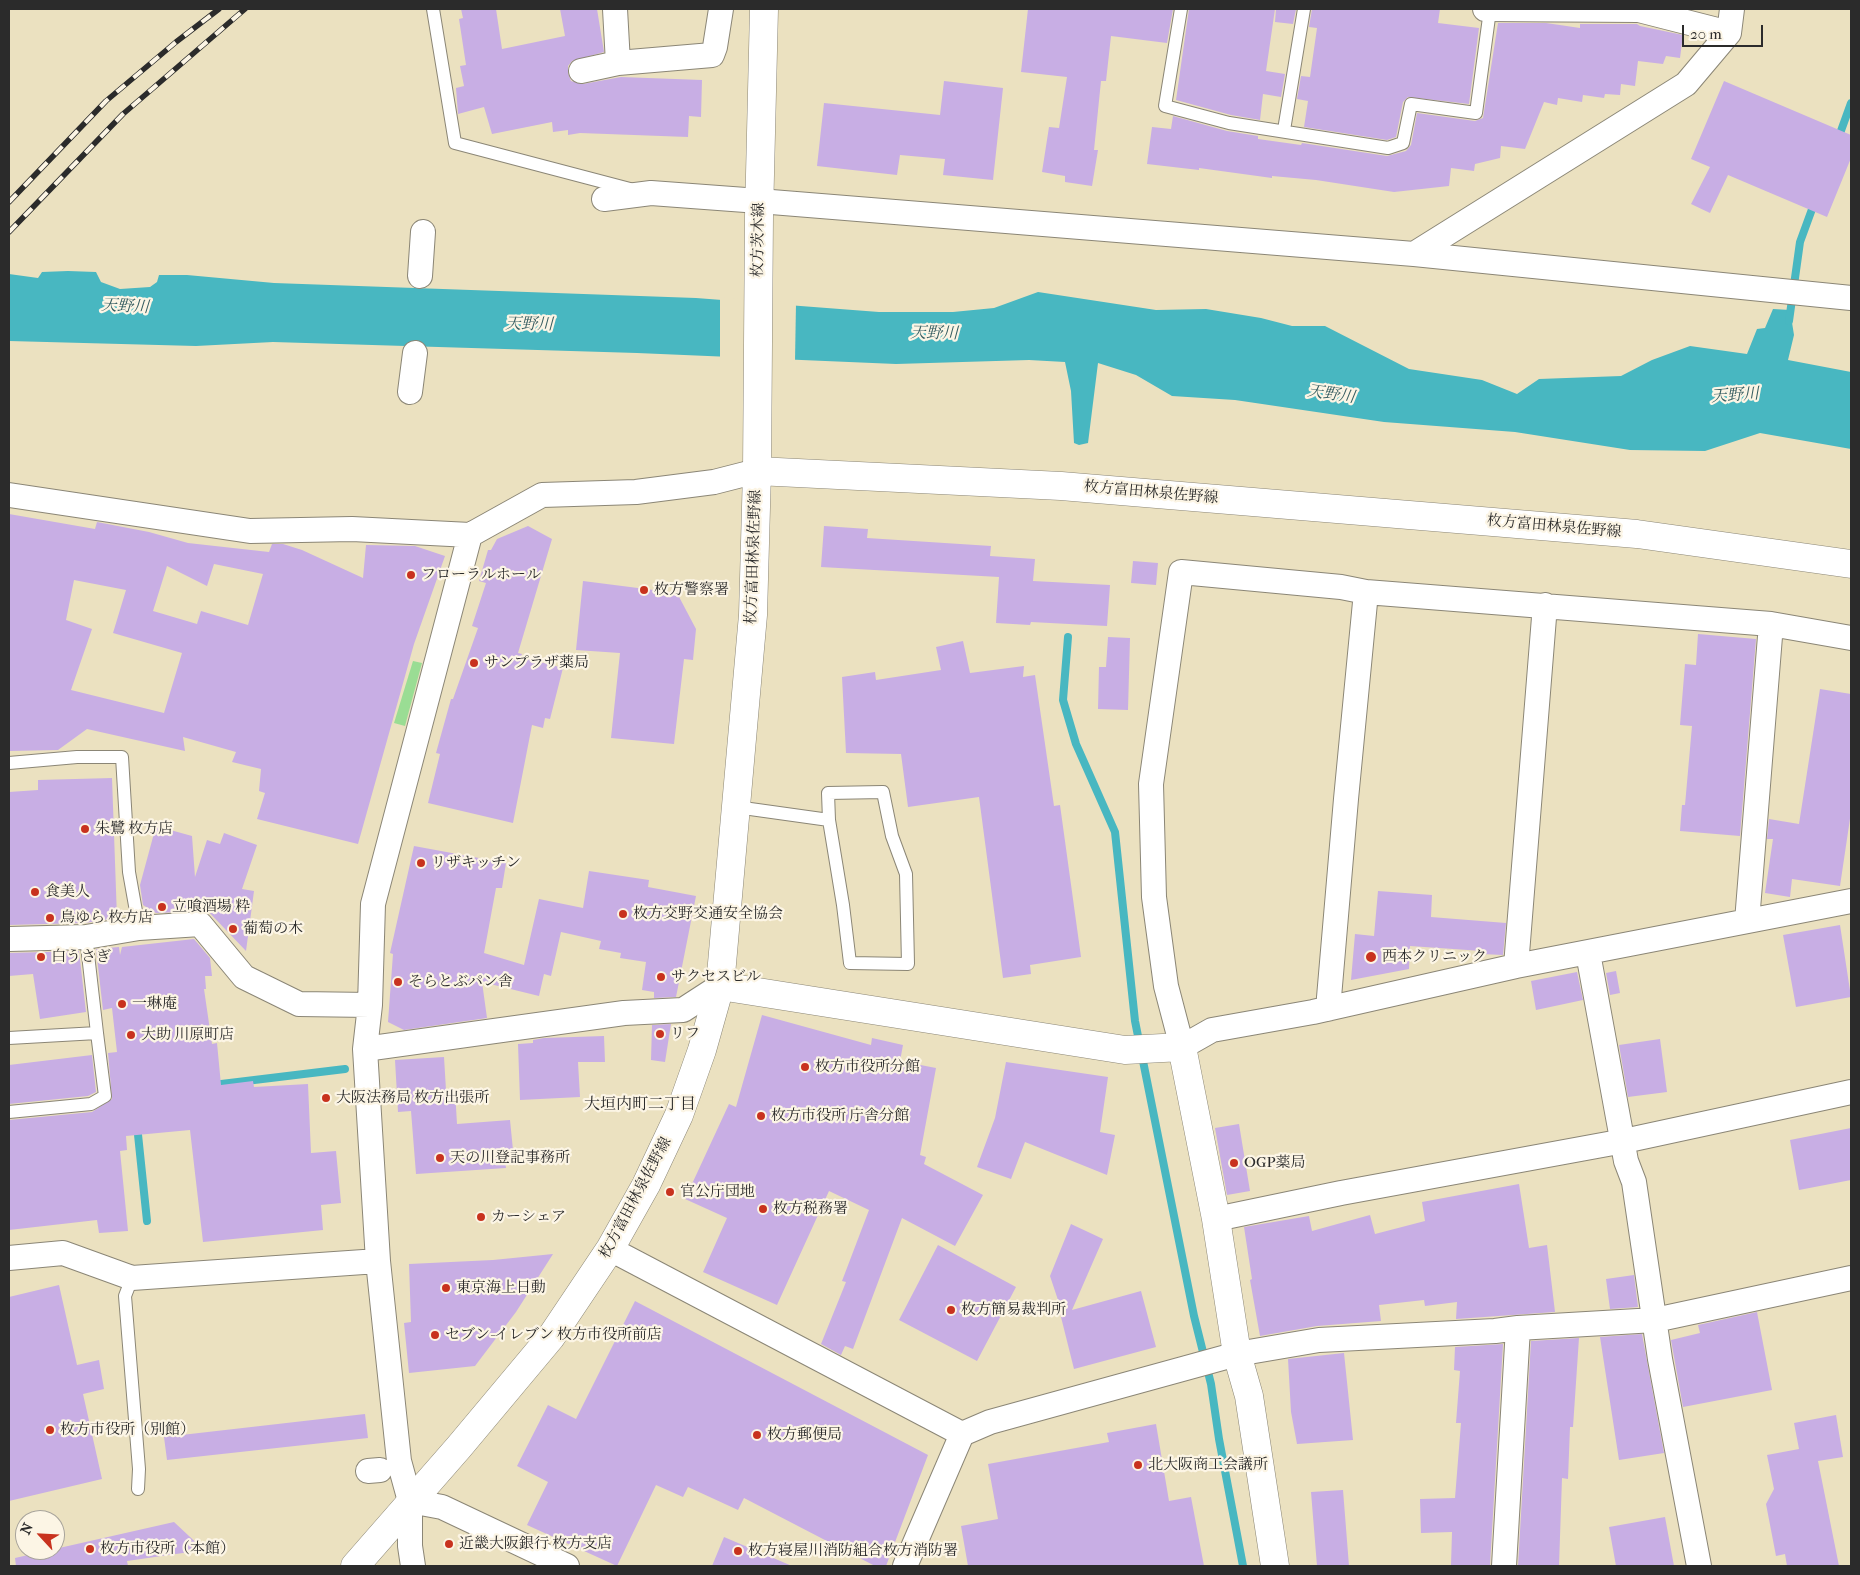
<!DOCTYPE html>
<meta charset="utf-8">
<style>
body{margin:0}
#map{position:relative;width:1860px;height:1575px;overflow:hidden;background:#ebe1c0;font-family:"IM FELL French Canon",serif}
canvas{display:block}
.frame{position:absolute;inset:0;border:10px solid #2b2b2b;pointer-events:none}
.north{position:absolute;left:15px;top:1510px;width:50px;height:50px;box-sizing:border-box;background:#fcf5e5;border:1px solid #a8a49b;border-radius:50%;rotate:295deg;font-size:14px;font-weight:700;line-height:20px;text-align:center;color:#2b2b2b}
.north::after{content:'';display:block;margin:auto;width:18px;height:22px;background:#c8321e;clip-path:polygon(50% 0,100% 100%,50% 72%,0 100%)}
.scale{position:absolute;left:1682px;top:25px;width:81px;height:22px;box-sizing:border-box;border:2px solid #2b2b2b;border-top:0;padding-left:6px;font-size:15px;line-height:18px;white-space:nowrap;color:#2b2b2b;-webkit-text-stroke:4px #fcf5e5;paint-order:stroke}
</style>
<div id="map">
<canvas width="1860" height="1575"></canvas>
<div class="frame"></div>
<div class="north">N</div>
<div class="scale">20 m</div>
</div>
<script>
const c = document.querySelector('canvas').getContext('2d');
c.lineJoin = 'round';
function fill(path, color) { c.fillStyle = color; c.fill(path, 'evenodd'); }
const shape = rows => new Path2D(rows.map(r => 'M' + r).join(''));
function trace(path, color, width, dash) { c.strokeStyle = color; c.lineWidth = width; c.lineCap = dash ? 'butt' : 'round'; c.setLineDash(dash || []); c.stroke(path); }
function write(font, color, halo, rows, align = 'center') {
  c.font = font + ' "IM FELL French Canon","Noto Serif JP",serif'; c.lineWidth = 4.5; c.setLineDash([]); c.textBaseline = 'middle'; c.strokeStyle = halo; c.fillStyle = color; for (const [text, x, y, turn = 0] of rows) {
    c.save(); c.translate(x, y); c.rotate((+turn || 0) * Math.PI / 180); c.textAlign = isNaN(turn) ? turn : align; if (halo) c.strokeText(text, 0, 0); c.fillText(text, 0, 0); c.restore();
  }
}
const green = shape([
 [413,661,422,663,405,726,394,723]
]);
const water = shape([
 [68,271,96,272,101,282,120,289,150,287,157,282,159,275,187,275,274,283,696,298,879,312,953,312,994,308,1038,292,1156,310,1206,309,1261,318,1292,326,1325,326,1409,369,1482,380,1517,394,1539,379,1621,376,1652,360,1690,346,1747,354,1757,329,1765,328,1773,309,1790,310,1794,335,1788,360,1851,372,1851,449,1760,433,1705,451,1630,450,1515,432,1384,422,1235,400,1172,396,1136,375,1098,363,1088,443,1079,445,1074,443,1071,391,1065,362,1029,360,896,364,637,353,273,342,196,346,9,341,9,274,38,278,42,272]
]);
const pier = shape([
 [720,297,796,303,795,361,720,359]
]);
const stream = shape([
 [1838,139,1851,103],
 [1789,321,1800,242,1815,201],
 [1068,637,1063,700,1076,744,1115,832,1135,1021,1194,1316,1211,1384,1219,1439,1243,1566],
 [213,1085,345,1069],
 [137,1125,147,1221]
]);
const building = shape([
 [461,9,496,9,502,49,565,36,560,9,597,9,604,52,572,61,568,66,568,73,571,81,583,84,621,77,702,80,701,117,689,116,688,137,580,133,568,135,568,130,553,132,552,122,492,134,484,107,458,114,456,88,464,86,460,66,466,65,459,19,463,18],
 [1028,9,1173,9,1167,43,1111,36,1106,81,1101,81,1094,150,1098,150,1092,186,1065,182,1065,176,1042,172,1049,127,1059,128,1067,77,1021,72],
 [1189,9,1275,9,1266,71,1285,74,1281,97,1263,94,1260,120,1231,115,1176,100],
 [1276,9,1296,9,1293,24,1275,22],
 [1312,9,1440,9,1438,23,1479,28,1469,104,1408,97,1403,102,1396,137,1387,140,1304,127,1308,101,1297,99,1301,76,1310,77,1317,28,1309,27],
 [1498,23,1546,23,1580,28,1580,24,1637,24,1640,26,1683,35,1680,58,1666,56,1663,64,1638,61,1635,86,1621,84,1620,95,1605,94,1604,98,1583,95,1582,102,1558,98,1557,105,1544,102,1525,149,1501,146,1500,158,1475,164,1474,171,1451,168,1449,186,1394,192,1316,180,1272,176,1272,178,1199,168,1199,170,1147,164,1152,127,1171,129,1173,116,1227,131,1258,136,1258,139,1301,145,1302,143,1387,156,1406,151,1411,145,1417,113,1475,121,1483,118],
 [944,81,1003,88,993,180,943,175,945,159,900,155,897,175,817,166,824,103,940,115],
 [1724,81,1851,135,1851,158,1827,217,1728,175,1710,213,1691,204,1710,167,1691,159],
 [9,514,95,529,97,522,149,532,188,543,269,552,272,544,283,544,302,550,363,578,366,545,415,546,445,556,414,644,358,844,257,819,265,793,259,791,261,769,232,762,236,752,183,737,185,751,87,729,58,750,9,751],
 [214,564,263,574,248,625,201,611,197,624,153,611,167,566,207,586],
 [74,580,126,590,113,633,182,653,164,713,71,690,92,629,66,620],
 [528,526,552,539,518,653,522,654,521,657,563,668,550,719,545,718,543,728,532,725,513,823,428,803,440,754,436,753,451,699,453,699,478,628,472,626,486,583,479,581,488,550,491,550,497,539],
 [824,526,868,529,867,538,991,546,990,556,1035,559,1033,581,1110,585,1107,626,1031,622,1030,625,996,623,999,577,821,567],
 [1133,561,1158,563,1156,585,1131,583],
 [583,581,677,593,696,629,693,660,684,659,674,744,611,738,620,653,576,650],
 [1698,634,1756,639,1740,836,1680,831,1682,805,1685,805,1692,726,1680,725,1685,664,1696,665],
 [1108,637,1130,638,1128,710,1098,709,1099,667,1106,667],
 [963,641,970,673,1024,666,1023,677,1035,675,1054,806,1060,805,1081,957,1030,965,1031,974,1003,978,979,797,908,807,901,754,846,753,842,677,875,672,876,680,941,670,936,647],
 [1820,689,1851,694,1851,812,1840,886,1792,879,1790,897,1765,893,1773,839,1767,839,1769,819,1799,824],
 [112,778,117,918,85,923,9,925,9,792,38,790,38,780],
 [156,826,192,836,195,877,207,840,220,844,224,833,257,845,242,889,254,891,246,951,205,908,205,911,156,913,143,905,140,885],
 [414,846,506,863,502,888,496,888,484,953,524,965,539,899,583,908,589,871,649,880,648,887,696,896,676,997,654,998,654,992,642,990,646,962,620,958,621,953,599,949,601,941,561,932,551,976,544,974,539,996,482,982,487,1018,404,1030,388,1022,393,954,390,953],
 [1378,891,1432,895,1431,917,1506,923,1503,955,1481,954,1482,951,1410,946,1409,969,1351,980,1355,934,1374,936],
 [1840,925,1851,997,1796,1007,1783,935],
 [194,939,210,958,212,976,205,976,206,989,204,989,212,1044,217,1043,221,1085,253,1081,254,1087,308,1084,311,1153,336,1151,341,1203,321,1205,323,1230,203,1242,190,1130,126,1136,127,1150,120,1151,128,1231,99,1233,97,1220,9,1230,9,1120,92,1112,112,1099,108,1053,117,1052,112,1008,103,1010,96,949,119,947,120,955,122,947],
 [79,951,86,1012,40,1019,33,974,9,976,9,953],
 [1616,971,1620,993,1610,995,1606,973],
 [1577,972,1583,1000,1536,1010,1531,981],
 [762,1015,871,1045,872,1038,903,1045,900,1061,936,1068,920,1155,926,1157,924,1164,983,1195,955,1246,902,1218,853,1349,845,1346,841,1355,821,1344,846,1282,842,1281,869,1210,829,1191,777,1305,703,1272,727,1218,685,1199,729,1104,736,1107],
 [671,1024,665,1062,651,1060,652,1025],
 [604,1036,605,1062,578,1062,580,1097,520,1100,518,1044,533,1043,533,1040,544,1038],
 [1660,1039,1667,1092,1628,1097,1619,1045],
 [92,1055,96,1092,88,1096,9,1104,9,1065],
 [444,1057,446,1090,455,1090,457,1124,510,1120,514,1160,505,1161,506,1168,416,1174,411,1111,398,1112,395,1060],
 [1006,1062,1108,1077,1100,1132,1115,1135,1107,1175,1025,1142,1011,1179,977,1167,995,1118],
 [1239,1124,1250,1191,1227,1195,1215,1128],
 [1851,1128,1851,1180,1799,1190,1790,1140],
 [1519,1184,1529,1248,1547,1245,1555,1312,1456,1319,1457,1302,1425,1306,1424,1300,1379,1305,1381,1321,1317,1326,1260,1336,1250,1280,1252,1279,1244,1227,1309,1216,1312,1231,1370,1215,1375,1234,1425,1221,1422,1202],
 [1071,1224,1103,1239,1072,1310,1141,1291,1156,1347,1074,1369,1060,1313,1062,1312,1050,1276],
 [938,1245,1016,1287,977,1361,899,1320],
 [553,1254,516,1312,475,1366,409,1373,404,1323,411,1322,409,1264,493,1260],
 [1634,1275,1638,1307,1610,1309,1606,1279],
 [59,1285,77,1365,99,1360,104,1389,83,1394,102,1479,9,1501,9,1297],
 [635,1301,928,1455,886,1566,875,1566,744,1498,738,1510,688,1487,683,1497,656,1485,617,1566,527,1525,548,1482,517,1466,548,1405,576,1419],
 [1757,1312,1772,1390,1683,1407,1671,1340,1700,1333,1698,1325],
 [1642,1334,1664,1453,1619,1460,1600,1337],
 [1579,1338,1573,1427,1570,1427,1568,1479,1562,1478,1559,1566,1518,1566,1531,1341],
 [1503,1344,1490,1565,1451,1565,1452,1532,1421,1533,1420,1499,1455,1498,1461,1423,1456,1423,1460,1371,1454,1370,1455,1347],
 [1344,1353,1353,1440,1297,1444,1291,1412,1288,1359],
 [365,1414,368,1438,167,1460,164,1437],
 [1836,1415,1843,1457,1818,1461,1839,1566,1787,1566,1785,1554,1776,1556,1766,1504,1774,1489,1767,1455,1799,1449,1794,1423],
 [1156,1424,1169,1501,1191,1497,1204,1566,968,1566,961,1526,998,1519,988,1464,1109,1442,1107,1433],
 [1343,1490,1349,1566,1317,1566,1311,1492],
 [1665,1517,1674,1566,1616,1566,1609,1527],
 [174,1522,204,1550,127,1561,128,1566,16,1566,15,1558],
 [724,1537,792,1566,712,1566]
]);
const lane = shape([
 [433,9,455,143,630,189],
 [1181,9,1165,106,1229,123,1388,148,1403,143,1411,104,1476,113,1490,10],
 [1284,130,1304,9],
 [9,763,77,757,122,757,129,872,139,928],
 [736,807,829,820,828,793,883,792,892,836,906,874,908,964,850,963,843,905,829,820],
 [9,1038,97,1033,86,937],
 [9,1112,91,1104,105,1096,97,1033],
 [132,1278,125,1296,139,1469,138,1489]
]);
const street = shape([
 [1485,9,1639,10,1729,33],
 [618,63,712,55,715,47,721,9],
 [581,71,618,63,615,9],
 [604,199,651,193,759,201,1414,254,1851,298],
 [1414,254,1686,84,1729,33,1732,9],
 [420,276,423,232],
 [410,392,415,353],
 [9,495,250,531,352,529,470,535,542,495,636,492,714,482,757,471],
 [470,535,373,904,370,1005,365,1049,378,1261,399,1461,410,1501,442,1507,567,1566],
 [1851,638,1771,624,1366,592,1341,587,1181,572,1151,784,1154,897,1166,986,1182,1047,1212,1030,1313,1012,1516,966,1851,901],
 [1747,921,1771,624],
 [9,939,86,937,139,928,200,924,244,977,299,1004,370,1005],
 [1588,953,1626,1161,1634,1182,1660,1359,1699,1566],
 [1516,966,1545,605],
 [1328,1009,1346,799,1366,592],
 [365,1049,624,1013,683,1010,720,986],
 [1216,1219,1341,1193,1624,1141,1851,1092],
 [610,1249,962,1434],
 [9,1258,63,1253,132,1278,378,1261],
 [368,1471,380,1470],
 [410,1501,410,1546,413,1566],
 [905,1566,962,1434,990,1422,1237,1354,1319,1340,1495,1331,1518,1328,1655,1320,1851,1278],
 [1504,1566,1518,1328]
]);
const secondary = shape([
 [757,471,759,216,764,9],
 [720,986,1125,1050,1182,1047,1216,1219,1237,1354,1249,1396,1275,1566]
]);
const primary = shape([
 [355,1566,459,1447,551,1337,610,1249,646,1185,679,1115,702,1050,720,986,753,615,757,471,1061,486,1637,534,1851,564]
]);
const rail = shape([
 [9,202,106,101,176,42,219,9],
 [9,232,123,114,245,9]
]);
const markers = [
 [411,575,5,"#c8321e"],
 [644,590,5,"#c8321e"],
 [474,663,5,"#c8321e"],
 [85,829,5,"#c8321e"],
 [421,863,5,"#c8321e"],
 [35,892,5,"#c8321e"],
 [162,907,5,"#c8321e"],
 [623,914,5,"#c8321e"],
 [50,918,5,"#c8321e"],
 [233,929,5,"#c8321e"],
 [41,957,5,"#c8321e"],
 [1371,957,6,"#c8321e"],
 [661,977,5,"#c8321e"],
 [398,982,5,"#c8321e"],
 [122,1004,5,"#c8321e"],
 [660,1034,5,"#c8321e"],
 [131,1035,5,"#c8321e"],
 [805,1067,5,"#c8321e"],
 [326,1098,5,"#c8321e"],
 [761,1116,5,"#c8321e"],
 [440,1158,5,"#c8321e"],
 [1234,1163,5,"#c8321e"],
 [670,1192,5,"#c8321e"],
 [763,1209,5,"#c8321e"],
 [481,1217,5,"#c8321e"],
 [446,1288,5,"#c8321e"],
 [951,1310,5,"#c8321e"],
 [435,1335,5,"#c8321e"],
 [50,1430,5,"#c8321e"],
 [757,1435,5,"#c8321e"],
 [1138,1465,5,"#c8321e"],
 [449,1544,5,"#c8321e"],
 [90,1549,5,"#c8321e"],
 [738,1551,5,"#c8321e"]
];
const streetNames = [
 ["枚方茨木線",759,240,-89],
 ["枚方富田林泉佐野線",1151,493,5],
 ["枚方富田林泉佐野線",1554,527,5],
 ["枚方富田林泉佐野線",754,557,-88],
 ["枚方富田林泉佐野線",636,1198,-62]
];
const poiNames = [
 ["フローラルホール",421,575],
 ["枚方警察署",654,590],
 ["サンプラザ薬局",484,663],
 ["朱鷺 枚方店",95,829],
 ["リザキッチン",431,863],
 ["食美人",45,892],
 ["立喰酒場 粋",172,907],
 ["枚方交野交通安全協会",633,914],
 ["鳥ゆら 枚方店",60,918],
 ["葡萄の木",243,929],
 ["白うさぎ",51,957],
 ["西本クリニック",1382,957],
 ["サクセスビル",671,977],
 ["そらとぶパン舎",408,982],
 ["一琳庵",132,1004],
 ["リフ",670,1034],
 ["大助 川原町店",141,1035],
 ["枚方市役所分館",815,1067],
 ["大阪法務局 枚方出張所",336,1098],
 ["枚方市役所 庁舎分館",771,1116],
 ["天の川登記事務所",450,1158],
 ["OGP薬局",1244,1163],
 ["官公庁団地",680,1192],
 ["枚方税務署",773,1209],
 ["カーシェア",491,1217],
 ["東京海上日動",456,1288],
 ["枚方簡易裁判所",961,1310],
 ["セブン-イレブン 枚方市役所前店",445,1335],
 ["枚方市役所（別館）",60,1430],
 ["枚方郵便局",767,1435],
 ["北大阪商工会議所",1148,1465],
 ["近畿大阪銀行 枚方支店",459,1544],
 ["枚方市役所（本館）",100,1549],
 ["枚方寝屋川消防組合枚方消防署",748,1551]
];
const waterNames = [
 ["天野川",125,307,3],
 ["天野川",529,325,1],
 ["天野川",934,334,1],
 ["天野川",1331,395,8],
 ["天野川",1735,396,-4]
];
const neighbourhoodNames = [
 ["大垣内町二丁目",640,1105]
];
fill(green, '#9add94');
fill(water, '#48b7c1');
fill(pier, '#ebe1c0');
trace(stream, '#48b7c1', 8);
fill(building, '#c8aee4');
trace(lane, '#8b8676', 14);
trace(street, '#8b8676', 26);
trace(secondary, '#8b8676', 29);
trace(primary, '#8b8676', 29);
trace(lane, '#fff', 12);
trace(street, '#fff', 24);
trace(secondary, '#fff', 28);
trace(primary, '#fff', 28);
trace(rail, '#2b2b2b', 5.5);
trace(rail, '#fcf5e5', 4, [11]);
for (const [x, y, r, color] of markers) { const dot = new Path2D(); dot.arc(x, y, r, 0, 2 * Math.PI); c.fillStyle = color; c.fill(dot); trace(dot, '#fcf5e5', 2); }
write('15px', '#2b2b2b', '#fcf5e5', streetNames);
write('15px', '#2b2b2b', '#fcf5e5', poiNames, 'left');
write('italic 16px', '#355c60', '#fcf5e5', waterNames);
write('16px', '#2b2b2b', '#fcf5e5', neighbourhoodNames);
</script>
